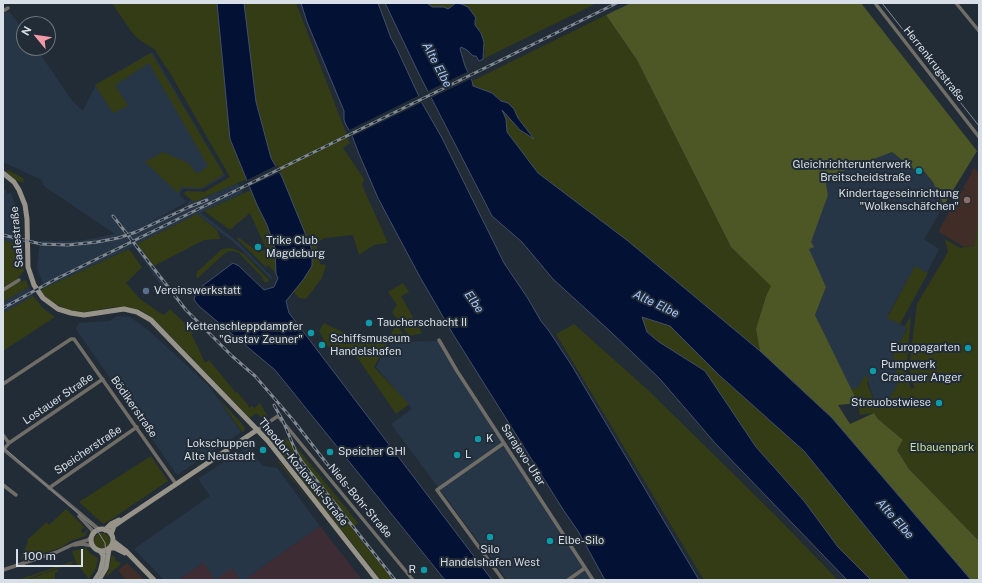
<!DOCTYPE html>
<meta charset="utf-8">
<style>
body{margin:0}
#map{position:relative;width:982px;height:583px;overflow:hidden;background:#222c37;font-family:"Public Sans",sans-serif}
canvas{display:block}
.frame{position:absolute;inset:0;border:4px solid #d9dfe6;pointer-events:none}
.north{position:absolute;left:16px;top:16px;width:40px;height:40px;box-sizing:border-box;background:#222c37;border:1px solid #6b747d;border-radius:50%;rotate:299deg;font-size:11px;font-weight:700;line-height:16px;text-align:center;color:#d9dfe6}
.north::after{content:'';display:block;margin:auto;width:14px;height:18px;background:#f39aa8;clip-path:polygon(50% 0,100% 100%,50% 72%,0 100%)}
.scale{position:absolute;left:16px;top:549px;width:67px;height:18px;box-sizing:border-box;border:2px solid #d9dfe6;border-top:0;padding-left:5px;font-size:12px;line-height:14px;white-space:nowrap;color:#d9dfe6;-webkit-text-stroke:3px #222c37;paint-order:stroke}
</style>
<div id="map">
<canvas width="982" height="583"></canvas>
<div class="frame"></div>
<div class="north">N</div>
<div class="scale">100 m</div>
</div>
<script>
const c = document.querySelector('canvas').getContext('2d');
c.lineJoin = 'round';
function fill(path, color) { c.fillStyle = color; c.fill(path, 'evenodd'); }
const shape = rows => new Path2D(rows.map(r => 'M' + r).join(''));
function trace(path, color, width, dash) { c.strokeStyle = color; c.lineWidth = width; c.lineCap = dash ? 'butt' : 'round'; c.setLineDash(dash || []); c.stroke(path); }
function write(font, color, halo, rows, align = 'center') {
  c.font = font + ' "Public Sans",sans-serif'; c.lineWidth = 4; c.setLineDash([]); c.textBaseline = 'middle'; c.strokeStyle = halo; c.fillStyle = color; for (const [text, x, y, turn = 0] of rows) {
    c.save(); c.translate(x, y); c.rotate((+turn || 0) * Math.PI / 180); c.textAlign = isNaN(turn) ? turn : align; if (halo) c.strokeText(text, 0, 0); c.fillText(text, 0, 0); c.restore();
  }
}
const commercial = shape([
 [320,526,362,580,249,580,248,577],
 [204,562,232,568,241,580,178,580]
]);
const built = shape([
 [9,11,24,31,24,48,36,48,73,102,83,111,96,85,152,52,225,176,202,189,182,189,180,192,180,196,187,202,148,223,185,206,190,200,194,202,238,183,243,193,201,213,239,243,272,277,271,279,237,245,197,214,137,244,171,289,166,293,134,246,45,288,37,268,40,241,79,241,115,234,44,186,42,180,3,162,3,14],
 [892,152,915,170,918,175,923,172,933,182,944,205,924,239,939,249,927,273,915,266,887,317,907,328,893,356,898,383,889,399,876,405,866,376,859,386,851,390,815,315,826,287,808,249,828,195,825,178],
 [3,184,5,185,3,187,8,194,11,193,20,218,21,248,3,242],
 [29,287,33,296,3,313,3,302],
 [117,316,130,317,148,330,195,373,209,386,241,432,177,475,76,329,79,323,110,321],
 [441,341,461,374,508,445,595,580,507,580,391,424,412,409,376,367,390,342],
 [247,447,263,466,277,468,320,526,248,577,249,580,241,580,232,568,215,580,204,562,178,580,164,580,134,549,210,496,198,479]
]);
const education = shape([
 [974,168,979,173,979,216,974,246,964,247,939,232,939,230,962,190,964,191,965,189,963,188],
 [127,563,145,580,126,580,118,570]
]);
const green = shape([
 [112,3,217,3,230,139,247,179,194,202,184,194,186,191,204,192,230,177,204,132,173,78,155,50,137,38,131,31],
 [244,3,296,3,350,143,343,148,364,179,362,185,388,243,374,245,359,255,353,235,325,238,316,243,320,264,326,265,322,278,306,299,299,298,293,291,303,280,312,250,282,178,271,158,256,102],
 [427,3,597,3,483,59,485,51,481,33,475,25,475,20,444,7,432,7],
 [606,15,637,60,731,247,772,286,766,296,756,329,760,351,628,241,538,173,507,132,506,119,502,108,520,130,533,138,518,118,514,109,508,103,501,101,492,93,473,86,472,81],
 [151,53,224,174,202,188,181,187,178,193,145,162,163,152,188,163,197,174,208,166,149,63,115,85,128,106,113,113,95,85],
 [8,170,23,178,24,183,16,180,6,172],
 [251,190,267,225,275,248,276,274,268,265,266,267,273,274,237,239,238,237,259,253,263,250,267,251,250,213,230,230,204,211],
 [197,214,217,230,220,239,204,240,154,266,137,244],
 [979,216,979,541,909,469,897,450,903,440,878,419,874,413,860,415,858,403,851,390,859,386,865,376,869,378,867,383,876,405,889,399,898,383,893,356,907,329,904,327,911,316,906,374,911,389,915,388,911,379,909,367,917,304,948,252,945,239,960,248,974,246],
 [3,240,22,246,24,271,15,281,18,283,26,280,29,287,3,302],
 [229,248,235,249,244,254,269,280,268,282,264,282,262,277,239,253,233,251,229,251,224,254,198,278,196,276,197,272,222,249],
 [129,249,142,267,126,283,140,299,160,313,164,315,170,309,193,331,192,335,205,363,209,360,236,393,237,392,248,405,249,408,252,406,255,408,260,403,267,415,267,418,263,419,256,413,250,418,154,319,147,314,140,310,126,307,115,307,85,312,67,310,49,300,40,290],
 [915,266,928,273,900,324,887,318],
 [403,283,409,292,401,296,422,333,409,336,392,312,397,305,388,292],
 [33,296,44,309,55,317,3,351,3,313],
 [642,317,670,326,719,375,804,451,909,580,871,580,838,547,804,501,756,447,705,371,659,342,647,332],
 [324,323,354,338,389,341,374,367,409,404,396,414,359,360,351,352,346,357,332,354,319,331],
 [396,324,407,339,389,338],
 [574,324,648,390,775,515,838,580,704,580,556,334],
 [218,398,243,425,245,428,244,431,242,432],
 [270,433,280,444,286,438,289,441,291,440,358,523,352,529,393,580,381,580,344,533,314,498,290,464,267,436],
 [151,456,168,481,112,519,103,524,79,502],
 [279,461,335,533,337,535,278,462],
 [66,509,84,527,81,531,83,534,87,530,88,531,85,536,71,541,62,547,33,557,32,554,21,558,28,542,27,540,47,522,49,525],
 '94 541a8 8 0 1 1 16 0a8 8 0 1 1-16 0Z',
 [86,548,91,554,98,558,96,568,89,579,76,563,72,551],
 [113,555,115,558,115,561,119,562,121,564,105,578,109,570,111,557],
 [73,561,72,564,67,567,66,566,54,569,25,580,18,580],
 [58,569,58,572,55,572,55,580,37,580,36,579,34,580,27,580,41,575,42,574]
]);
const forest = shape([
 [631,3,861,3,977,151,944,205,933,182,920,167,915,170,892,152,825,178,828,195,811,242,814,247,809,249,826,287,815,315,858,403,838,405,850,424,874,413,878,419,903,440,897,450,909,469,979,541,979,580,971,580,832,418,760,351,756,329,766,296,771,286,731,247,637,60,606,15]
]);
const water = shape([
 [217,3,244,3,256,102,271,158,282,177,312,250,312,266,303,280,286,301,289,313,492,580,445,580,275,370,200,307,194,300,196,292,201,287,233,263,239,266,264,290,274,287,278,278,276,274,275,248,267,225,257,205,230,139,217,3],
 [301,3,378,3,391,38,397,49,422,103,442,138,504,263,527,297,541,321,549,331,572,366,699,580,605,580,578,531,564,511,453,334,420,277,397,234,378,198,359,154,351,133,346,125,344,120,344,111,307,22,301,3],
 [385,3,427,3,432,7,444,7,448,9,456,3,461,4,468,7,476,18,475,20,475,25,481,33,484,42,483,59,479,61,476,56,473,56,467,50,461,47,460,49,465,66,472,81,473,86,492,93,501,101,508,103,514,109,518,118,534,139,520,130,502,110,506,119,507,132,538,173,628,241,760,351,832,418,971,580,909,580,804,451,719,375,670,326,642,317,647,332,659,342,705,371,756,447,804,501,838,547,871,580,847,580,715,443,660,379,612,333,553,279,522,242,492,216,419,74,385,3]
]);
const pier = shape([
 [469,71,473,78,429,99,426,92],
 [420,95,423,102,351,137,347,131],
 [277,165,281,172,248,187,245,181]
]);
const street = shape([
 [875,3,979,137],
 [956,3,979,31],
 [3,11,8,8],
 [3,290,19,280],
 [439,340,457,371,593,580],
 [3,384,71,339,74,339,176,484],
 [257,430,278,416,413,580],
 [3,435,9,443],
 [3,449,100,530],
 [4,449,9,443,103,379],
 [3,485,16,495],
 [49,488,137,427],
 [79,516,92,530,93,534],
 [74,545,82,544,93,546],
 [3,570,57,552,74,544,88,540,92,536],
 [503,580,437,490,504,443],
 [568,580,585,568]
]);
const secondary = shape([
 [3,173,14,182,19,190,25,205,27,219,28,267,34,285,43,298,58,309,71,313,84,315,124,309,137,312,151,320,268,441,377,580],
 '91 540a11 11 0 1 1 22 0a11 11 0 1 1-22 0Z',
 [105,530,111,524,119,520],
 [111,534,114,526,124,519,257,430],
 [113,541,126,551,154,580],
 [109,548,115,548,125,553],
 [95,580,100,572,103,560,103,555,100,551],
 [98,580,100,578,106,568,109,549]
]);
const tram = shape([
 [882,3,979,126],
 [3,447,97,530,105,543,106,555,104,568,97,580]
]);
const rail = shape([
 [113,216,186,310,232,356,255,376,293,420,345,487],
 [3,235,41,244,68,245,97,242,118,238,136,232,189,207,207,200],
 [3,308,54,280,617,3],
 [274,405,283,421,296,452,302,462,395,580]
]);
const markers = [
 [919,171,4,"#0f9aa8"],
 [967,200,4,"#8d6e63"],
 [258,247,4,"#0f9aa8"],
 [146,291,4,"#5c6f8a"],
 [369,323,4,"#0f9aa8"],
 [311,333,4,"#0f9aa8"],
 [322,345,4,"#0f9aa8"],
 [968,348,4,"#0f9aa8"],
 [873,371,4,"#0f9aa8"],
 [939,403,4,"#0f9aa8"],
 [478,439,4,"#0f9aa8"],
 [263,450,4,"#0f9aa8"],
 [330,452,4,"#0f9aa8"],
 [457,455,4,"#0f9aa8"],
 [490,537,4,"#0f9aa8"],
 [550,541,4,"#0f9aa8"],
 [424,570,4,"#0f9aa8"]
];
const streetNames = [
 ["Herrenkrugstraße",934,64,52],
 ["Saalestraße",17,237,-95],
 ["Lostauer Straße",58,399,-34],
 ["Bödikerstraße",134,407,55],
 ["Speicherstraße",88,450,-34],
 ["Sarajevo-Ufer",523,455,57],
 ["Theodor-Kozlowski-Straße",303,472,51],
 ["Niels-Bohr-Straße",360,501,50]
];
const poiNames = [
 ["Gleichrichterunterwerk",911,165,"right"],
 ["Breitscheidstraße",911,178,"right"],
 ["Kindertageseinrichtung",959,194,"right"],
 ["\"Wolkenschäfchen\"",959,207,"right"],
 ["Trike Club",266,241],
 ["Magdeburg",266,254],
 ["Vereinswerkstatt",154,291],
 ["Taucherschacht II",377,323],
 ["Kettenschleppdampfer",303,327,"right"],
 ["\"Gustav Zeuner\"",303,340,"right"],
 ["Schiffsmuseum",330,339],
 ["Handelshafen",330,352],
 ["Europagarten",960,348,"right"],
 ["Pumpwerk",881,365],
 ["Cracauer Anger",881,378],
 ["Streuobstwiese",931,403,"right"],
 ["K",486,439],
 ["Lokschuppen",255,444,"right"],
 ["Alte Neustadt",255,457,"right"],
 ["Speicher GHI",338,452],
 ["L",465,455],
 ["Elbe-Silo",558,541],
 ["Silo",490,550,"center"],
 ["Handelshafen West",490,563,"center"],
 ["R",416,570,"right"]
];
const parkNames = [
 ["Elbauenpark",942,448]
];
const waterNames = [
 ["Alte Elbe",437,65,62],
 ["Elbe",474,302,55],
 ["Alte Elbe",656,304,25],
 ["Alte Elbe",895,519,48]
];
fill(commercial, '#3e2c35');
fill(built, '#273646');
fill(education, '#402d27');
fill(green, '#343c15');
fill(forest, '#4d5726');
fill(water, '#021134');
trace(water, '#424f69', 1);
fill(pier, '#222c37');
trace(street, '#706d66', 3.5);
trace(secondary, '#979388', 5);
trace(tram, '#818992', 1);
trace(rail, '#818992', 3);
trace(rail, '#222c37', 1.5, [4.5]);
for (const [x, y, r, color] of markers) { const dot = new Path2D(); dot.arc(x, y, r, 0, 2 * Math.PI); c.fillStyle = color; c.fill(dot); trace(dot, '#222c37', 1.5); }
write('11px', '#d9dfe6', '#222c37', streetNames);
write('11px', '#d9dfe6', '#222c37', poiNames, 'left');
write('11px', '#cddf91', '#222c37', parkNames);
write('italic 12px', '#a6c4f9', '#222c37', waterNames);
</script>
